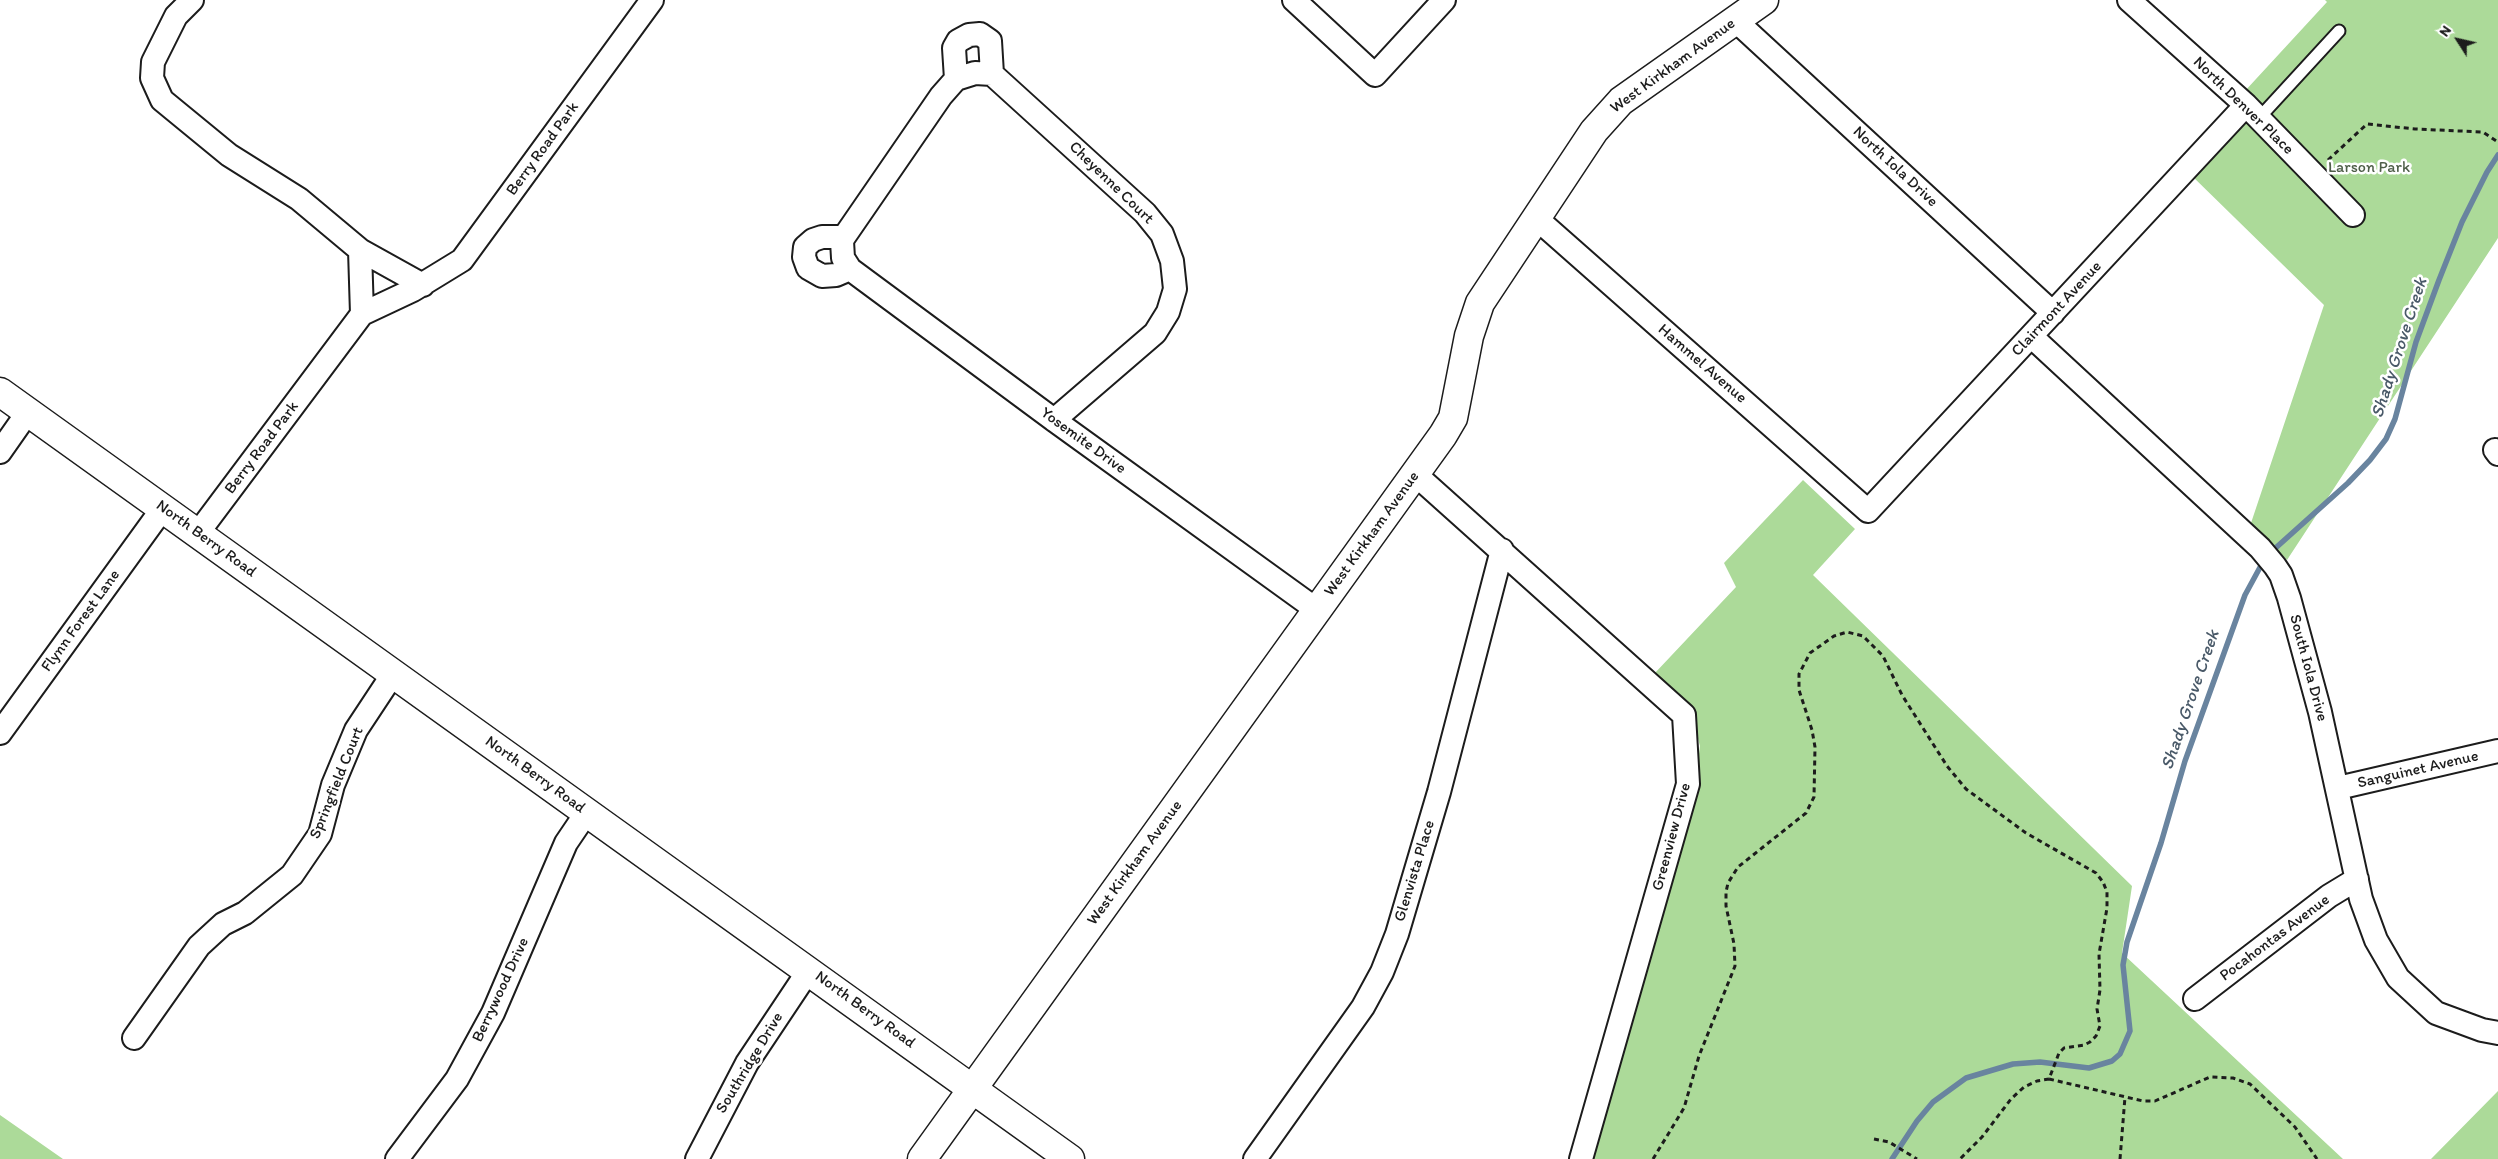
<!DOCTYPE html>
<style>
body{margin:0}
#map{position:relative;width:2498px;height:1159px;overflow:hidden;background:#fff;font-family:Itim,sans-serif}
canvas{display:block}
.north{position:absolute;left:2433px;top:15px;width:50px;height:50px;-webkit-text-stroke:4px #fff;paint-order:stroke;rotate:305deg;font-size:14px;font-weight:700;line-height:20px;text-align:center;color:#1c1c1c}
.north::after{content:'';display:block;margin:auto;width:18px;height:22px;background:#1c1c1c;clip-path:polygon(50% 0,100% 100%,50% 72%,0 100%)}
</style>
<div id="map">
<canvas width="2498" height="1159"></canvas>
<div class="north">N</div>
</div>
<script>
const c = document.querySelector('canvas').getContext('2d');
c.lineJoin = 'round';
function fill(path, color) { c.fillStyle = color; c.fill(path, 'evenodd'); }
const shape = rows => new Path2D(rows.map(r => 'M' + r).join(''));
function trace(path, color, width, dash) { c.strokeStyle = color; c.lineWidth = width; c.lineCap = dash ? 'butt' : 'round'; c.setLineDash(dash || []); c.stroke(path); }
function write(font, color, halo, rows, align = 'center') {
  c.font = font + ' Itim,sans-serif'; c.lineWidth = 5; c.setLineDash([]); c.textBaseline = 'middle'; c.strokeStyle = halo; c.fillStyle = color; for (const [text, x, y, turn = 0] of rows) {
    c.save(); c.translate(x, y); c.rotate((+turn || 0) * Math.PI / 180); c.textAlign = isNaN(turn) ? turn : align; if (halo) c.strokeText(text, 0, 0); c.fillText(text, 0, 0); c.restore();
  }
}
const green = shape([
 [2325,0,2498,0,2498,238,2287,560,2251,523,2324,305,2190,174,2244,92,2327,2],
 [1803,480,1855,529,1813,575,2132,886,2122,953,2343,1159,1590,1159,1697,769,1700,746,1691,713,1654,674,1736,587,1724,563],
 [2498,1091,2498,1159,2431,1159],
 [0,1115,63,1159,0,1159]
]);
const stream = shape([
 [2270,553,2348,483,2370,460,2386,439,2395,419,2416,342,2439,280,2462,222,2487,172,2498,155],
 [1892,1159,1917,1121,1933,1102,1966,1078,2013,1064,2040,1062,2089,1068,2112,1061,2120,1054,2130,1031,2123,965,2127,942,2161,843,2185,761,2245,595,2264,560]
]);
const path = shape([
 [2328,160,2367,124,2415,129,2483,132,2498,142],
 [2049,1079,2143,1101,2155,1101,2210,1077,2233,1078,2250,1084,2295,1127,2317,1159],
 [1874,1139,1889,1142,1917,1159],
 [1653,1159,1684,1108,1699,1056,1735,966,1734,944,1726,906,1726,892,1728,883,1738,867,1806,813,1814,797,1815,747,1812,730,1799,690,1799,674,1810,653,1834,636,1847,632,1863,636,1883,656,1902,695,1947,766,1966,789,2026,833,2096,873,2103,882,2107,892,2107,908,2099,954,2100,990,2097,1009,2100,1026,2096,1036,2090,1042,2084,1045,2064,1048,2059,1053,2049,1079,2037,1081,2024,1087,2011,1099,1982,1137,1960,1159],
 [2120,1159,2125,1097]
]);
const lane = shape([
 [2259,118,2339,31]
]);
const street = shape([
 [192,0,176,16,153,62,152,78,162,100,229,155,299,199,360,250,362,314,413,290,462,260,652,0],
 [1294,0,1375,75,1444,0],
 [2129,0,2246,105,2353,215],
 [1736,21,2053,313],
 [956,79,954,48,958,41,969,35,980,34,990,41,992,74],
 [1536,218,1868,511,2246,105],
 [844,237,822,237,813,240,805,247,804,257,808,268,822,276,836,275,850,269],
 [360,250,423,285],
 [2032,337,2260,548,2275,566,2281,575,2289,598,2320,712,2361,899,2376,940,2398,978,2436,1013,2482,1030,2498,1033],
 [1054,420,1155,333,1168,312,1175,289,1172,261,1162,234,1145,213,992,74,975,73,956,79,941,96,844,237,842,241,843,258,850,269,1054,420,1317,610],
 [2495,450,2498,454],
 [0,452,28,412],
 [1415,474,1684,715,1688,784,1581,1159],
 [198,533,362,314],
 [0,733,163,508],
 [2338,788,2498,751],
 [2195,999,2329,896,2357,879],
 [134,1038,199,946,223,924,245,913,292,875,320,834,333,785,356,730,393,674],
 [397,1159,457,1079,493,1013,566,843,587,812],
 [697,1159,747,1063,809,970],
 [1255,1159,1363,1007,1382,972,1397,934,1439,792,1502,550]
]);
const secondary = shape([
 [0,392,1070,1159],
 [922,1159,1443,435,1453,418,1469,336,1480,303,1594,131,1621,101,1764,0]
]);
const streetNames = [
 ["West Kirkham Avenue",1673,66,-36],
 ["North Denver Place",2243,106,44],
 ["Berry Road Park",543,149,-54],
 ["North Iola Drive",1895,167,43],
 ["Cheyenne Court",1111,183,44],
 ["Clairmont Avenue",2057,309,-47],
 ["Hammel Avenue",1702,364,41],
 ["Yosemite Drive",1083,441,36],
 ["Berry Road Park",262,448,-53],
 ["West Kirkham Avenue",1372,534,-54],
 ["North Berry Road",206,539,36],
 ["Flynn Forest Lane",81,621,-54],
 ["South Iola Drive",2308,668,75],
 ["Sanguinet Avenue",2418,770,-13],
 ["North Berry Road",535,775,36],
 ["Springfield Court",337,783,-68],
 ["Greenview Drive",1672,837,-75],
 ["West Kirkham Avenue",1135,863,-54],
 ["Glenvista Place",1415,871,-73],
 ["Pocahontas Avenue",2275,938,-37],
 ["Berrywood Drive",501,990,-65],
 ["North Berry Road",865,1010,36],
 ["Southridge Drive",750,1063,-59]
];
const parkNames = [
 ["Larson Park",2369,168]
];
const waterNames = [
 ["Shady Grove Creek",2400,348,-72],
 ["Shady Grove Creek",2191,700,-71]
];
fill(green, '#acda99');
trace(stream, '#69849f', 5.5);
trace(lane, '#1c1c1c', 15);
trace(street, '#1c1c1c', 26);
trace(secondary, '#1c1c1c', 31);
trace(path, '#1c1c1c', 3, [5, 4]);
trace(lane, '#fff', 11);
trace(street, '#fff', 22);
trace(secondary, '#fff', 28);
write('16px', '#1c1c1c', '#fff', streetNames);
write('16px', '#4e5e48', '#fff', parkNames);
write('italic 18px', '#495968', '#fff', waterNames);
</script>
